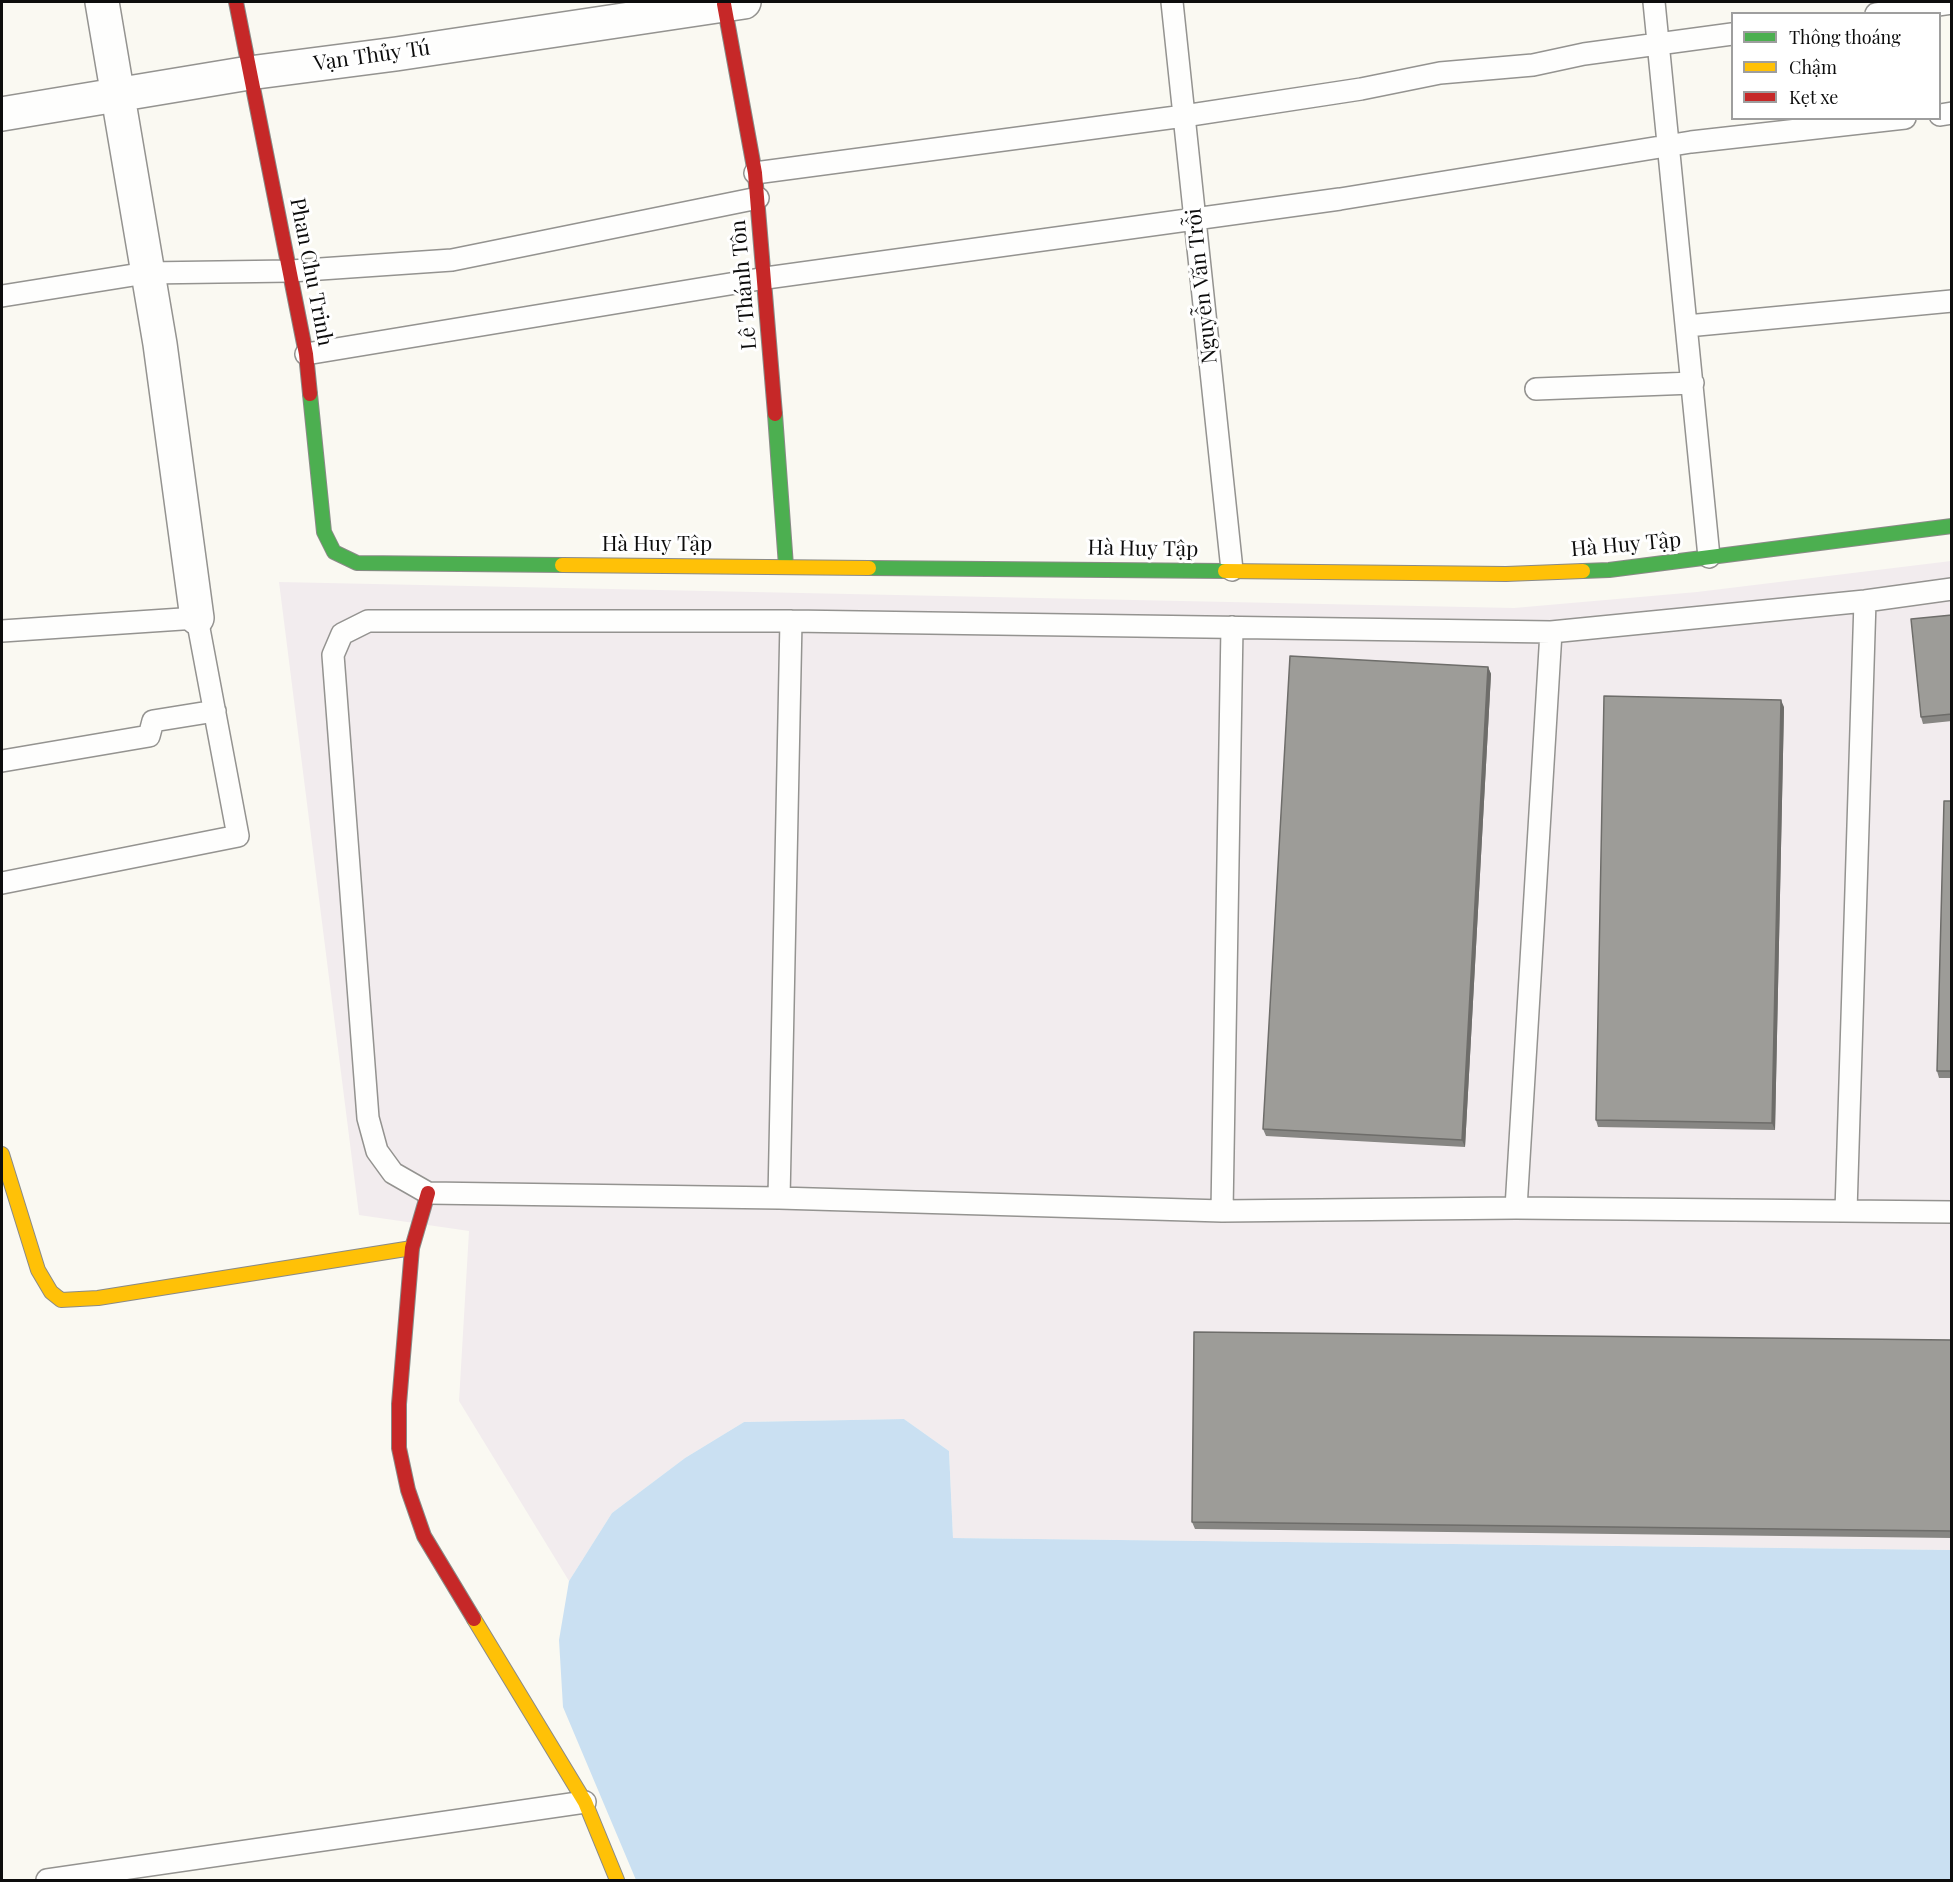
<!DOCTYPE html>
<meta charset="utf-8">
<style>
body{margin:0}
#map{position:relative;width:1953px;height:1882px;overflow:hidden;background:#faf9f2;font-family:"Playfair Display",serif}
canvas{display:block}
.frame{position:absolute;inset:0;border:3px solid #0d0d0d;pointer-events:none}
.legend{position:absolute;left:1731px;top:12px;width:210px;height:108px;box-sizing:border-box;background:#fff;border:2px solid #9e9e9e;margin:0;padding:8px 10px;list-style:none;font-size:18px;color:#0d0d0d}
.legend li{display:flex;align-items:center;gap:12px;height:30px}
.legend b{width:30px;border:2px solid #9e9e9e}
</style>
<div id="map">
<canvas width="1953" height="1882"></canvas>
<div class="frame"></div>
<ul class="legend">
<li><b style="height:8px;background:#4caf50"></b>Thông thoáng</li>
<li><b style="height:8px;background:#ffc107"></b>Chậm</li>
<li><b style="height:8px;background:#c62828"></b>Kẹt xe</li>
</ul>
</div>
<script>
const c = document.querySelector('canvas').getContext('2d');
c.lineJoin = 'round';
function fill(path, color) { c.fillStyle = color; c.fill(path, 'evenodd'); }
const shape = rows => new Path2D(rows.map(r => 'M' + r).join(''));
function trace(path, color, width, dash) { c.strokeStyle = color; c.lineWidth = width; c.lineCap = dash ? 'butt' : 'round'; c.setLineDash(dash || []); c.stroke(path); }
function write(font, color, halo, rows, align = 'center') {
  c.font = font + ' "Playfair Display",serif'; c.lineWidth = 6; c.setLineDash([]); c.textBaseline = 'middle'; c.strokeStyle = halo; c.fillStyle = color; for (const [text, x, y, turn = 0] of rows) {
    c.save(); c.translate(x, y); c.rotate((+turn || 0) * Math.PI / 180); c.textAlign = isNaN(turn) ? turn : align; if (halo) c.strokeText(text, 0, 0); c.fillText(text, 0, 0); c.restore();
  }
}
const industrial = shape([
 [1951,561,1951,1550,953,1538,949,1451,904,1419,744,1422,685,1458,612,1513,569,1581,459,1401,469,1231,359,1215,279,582,1514,608,1697,592]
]);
const water = shape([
 [904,1419,949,1451,953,1538,1951,1550,1951,1880,636,1880,563,1707,559,1640,569,1581,612,1513,685,1458,744,1422]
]);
const lane = shape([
 [1172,2,1232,570],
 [1654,2,1709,557],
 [1876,14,1952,3],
 [1940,115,1952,113],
 [755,173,1184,116,1361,89,1440,73,1533,65,1584,54,1732,34],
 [2,296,146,273,291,271,452,260,758,198],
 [1687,326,1952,301],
 [306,354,766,278,1340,199,1691,142,1905,118],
 [1536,389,1693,383],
 [1952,589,1865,601,1551,632,791,621,368,621,342,634,333,655,368,1118,377,1151,393,1173,428,1193,779,1198,1222,1211,1516,1208,1952,1212],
 [2,631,197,618,238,836,2,883],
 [2,761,149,736,153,721,215,711],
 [779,1198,791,621],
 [1516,1208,1551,632],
 [1222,1211,1232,627],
 [1846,1211,1865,601],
 [47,1880,585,1802]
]);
const street = shape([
 [102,2,160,344,197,618],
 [2,114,249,73,396,54,744,2]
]);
const fast = shape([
 [310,394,324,532,334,552,357,563,562,565],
 [775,414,786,566],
 [869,568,1225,571],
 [1583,571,1609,570,1952,526]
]);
const slow = shape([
 [562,565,869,568],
 [1225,571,1506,574,1583,571],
 [2,1154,38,1270,51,1292,61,1300,98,1298,412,1248],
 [474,1619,585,1802,617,1880]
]);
const jam = shape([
 [236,2,306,354,310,394],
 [724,4,755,173,775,414],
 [428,1193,412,1248,399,1404,399,1448,408,1490,424,1536,474,1619]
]);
const wall = shape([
 [1952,615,1952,721,1923,724,1921,717],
 [1488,667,1491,674,1465,1147,1266,1136,1263,1129],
 [1784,707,1775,1130,1598,1127,1596,1120],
 [1952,801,1952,1078,1939,1078,1937,1071],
 [1952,1340,1952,1538,1195,1529,1192,1522]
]);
const shadedWall = shape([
 [1488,667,1491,674,1465,1147,1462,1140],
 [1781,700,1784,707,1775,1130,1772,1123]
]);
const building = shape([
 [1952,615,1952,714,1921,717,1911,619,1952,615],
 [1290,656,1488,667,1462,1140,1263,1129,1290,656],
 [1604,696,1781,700,1772,1123,1596,1120,1604,696],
 [1944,801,1952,801,1952,1071,1937,1071,1944,801],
 [1194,1332,1952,1340,1952,1531,1192,1522,1194,1332]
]);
const streetNames = [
 ["Vạn Thủy Tú",372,56,-8],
 ["Phan Chu Trinh",311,272,79],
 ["Lê Thánh Tôn",744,285,-95],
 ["Nguyễn Văn Trỗi",1202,286,-96],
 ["Hà Huy Tập",657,544],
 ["Hà Huy Tập",1626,545,-5],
 ["Hà Huy Tập",1143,549,1]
];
fill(industrial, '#f2ecee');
fill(water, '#cae0f2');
trace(lane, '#949390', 24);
trace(street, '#949390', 36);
trace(fast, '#8a8a87', 16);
trace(slow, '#8a8a87', 16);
trace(jam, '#8a8a87', 16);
trace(lane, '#fefefd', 21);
trace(street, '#fefefd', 33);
trace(fast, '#4caf50', 14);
trace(slow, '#ffc107', 14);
trace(jam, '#c62828', 14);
fill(wall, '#878683');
fill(shadedWall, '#6e6d6a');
fill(building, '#9d9c98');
trace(building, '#6e6d6a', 1.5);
write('21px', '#0d0d0d', '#fff', streetNames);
</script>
